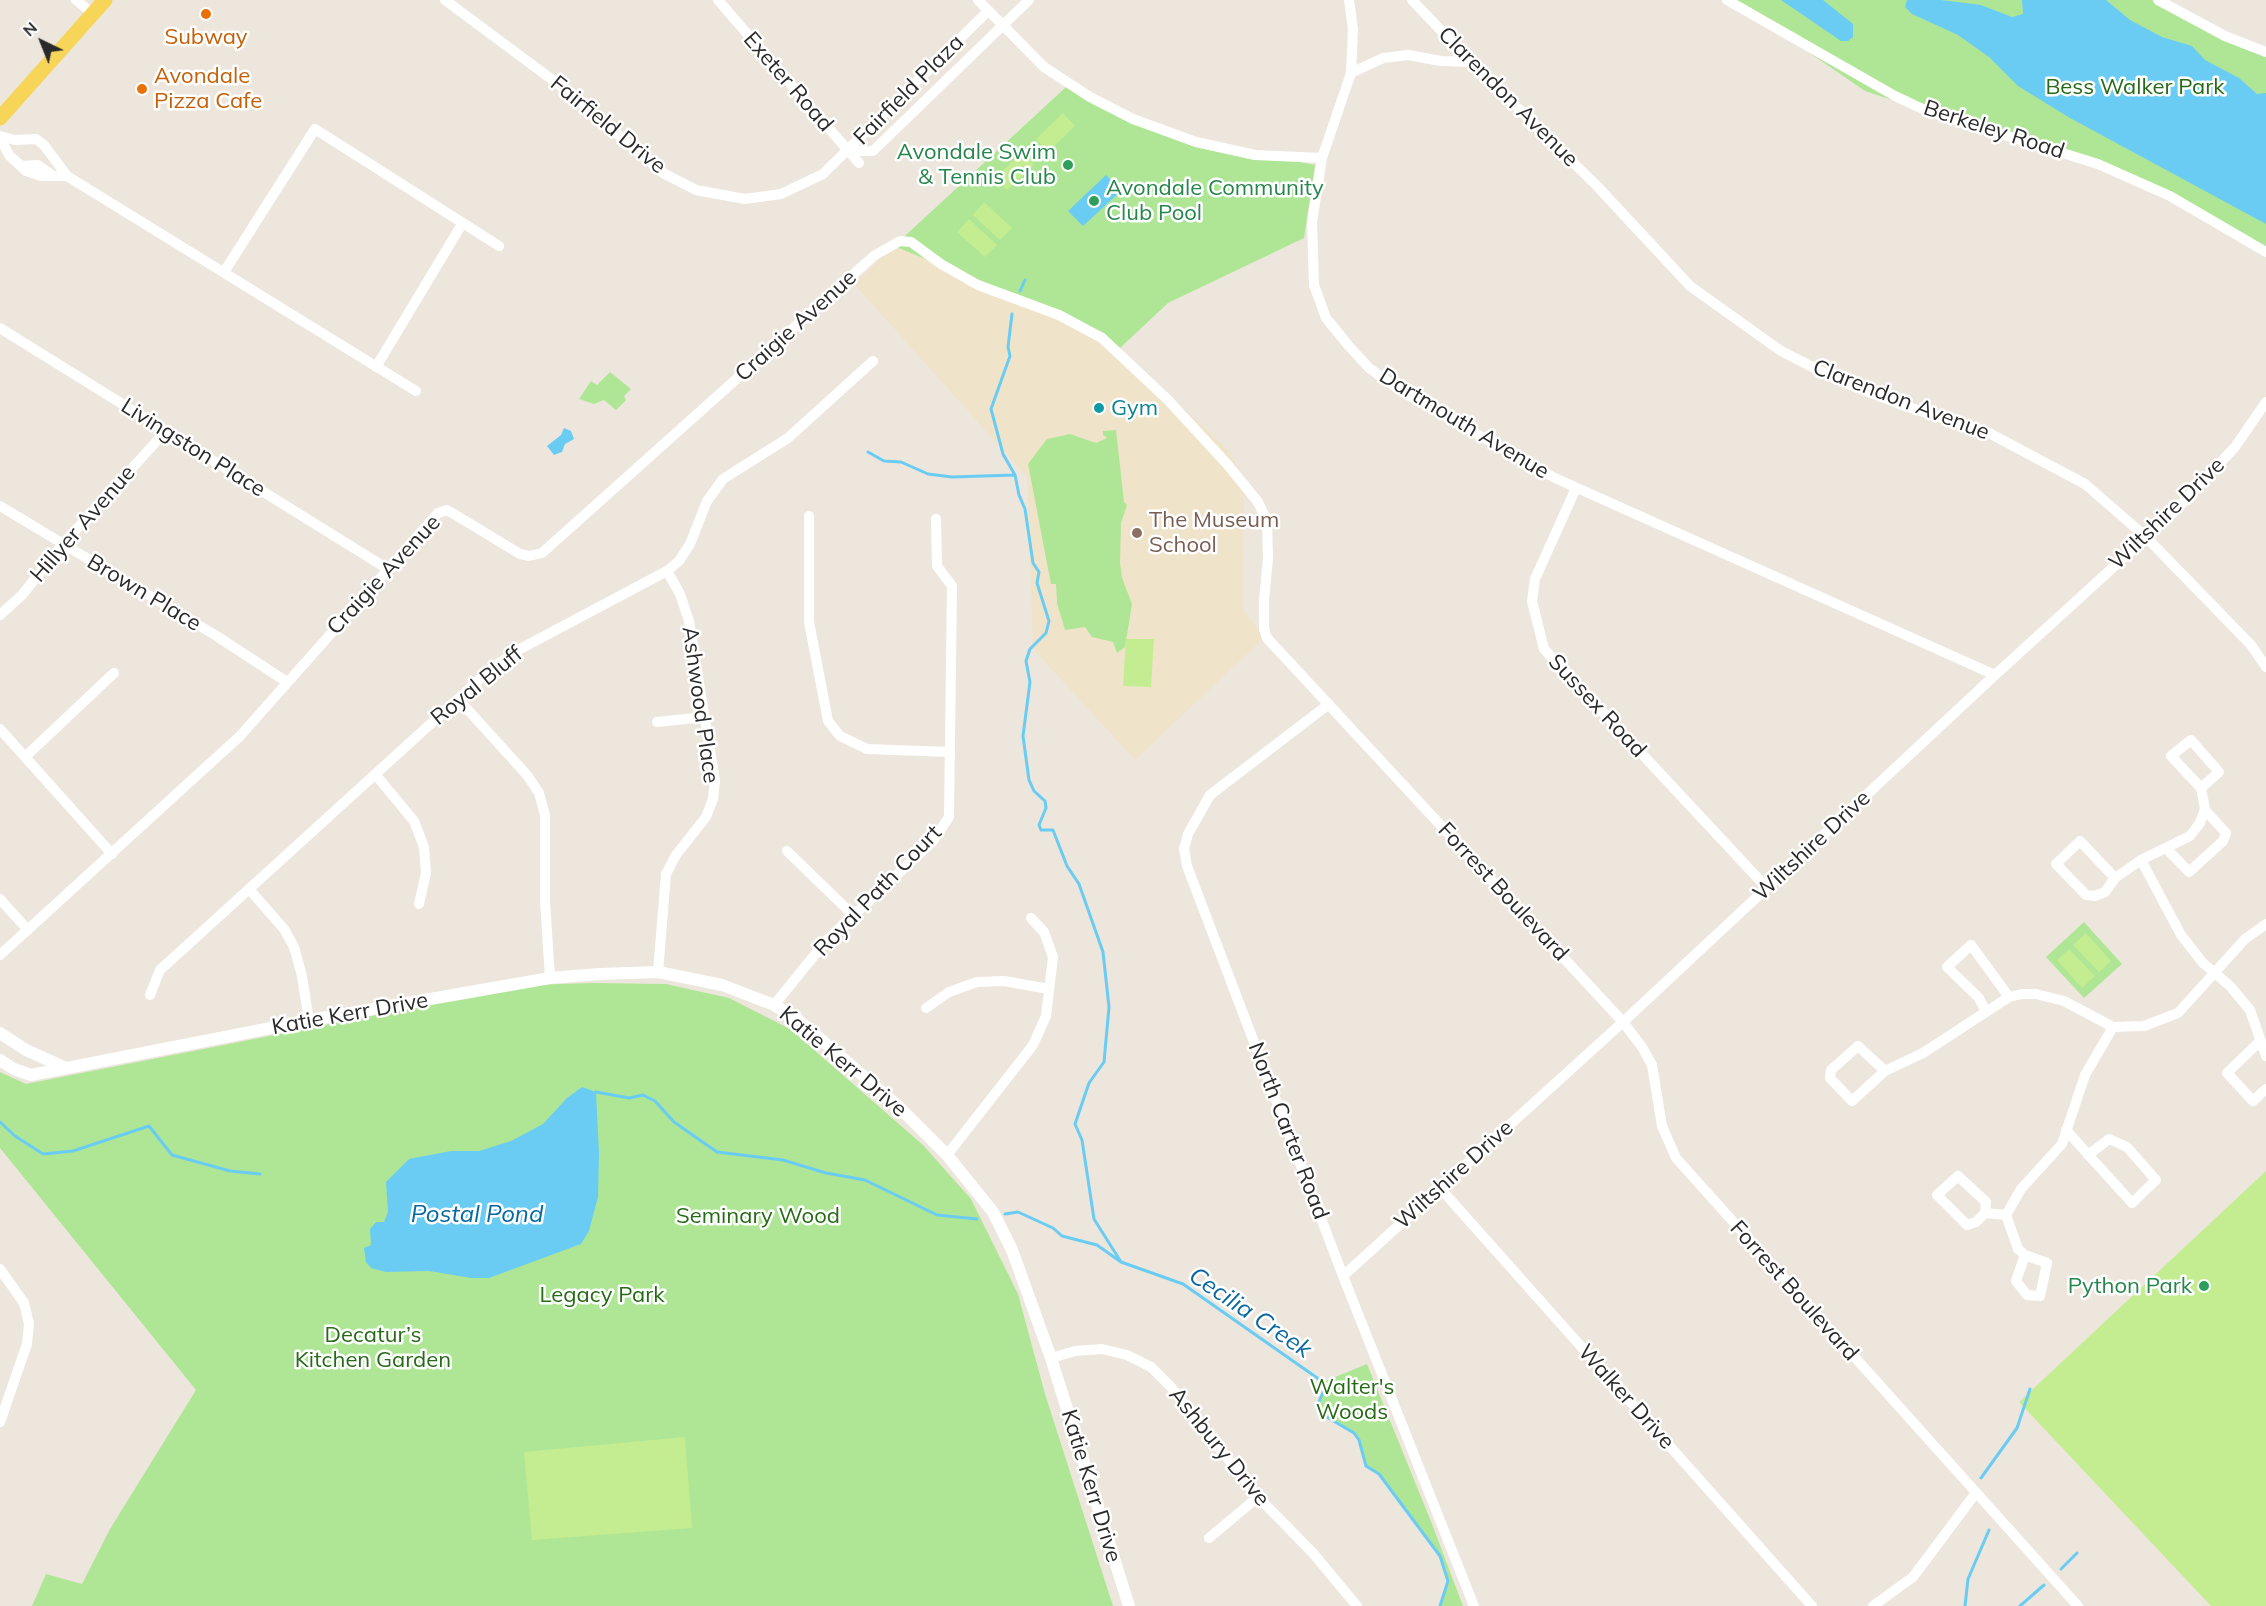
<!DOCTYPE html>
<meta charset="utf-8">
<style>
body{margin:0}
#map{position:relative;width:2266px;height:1606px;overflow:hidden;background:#ede6dc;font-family:Mulish,sans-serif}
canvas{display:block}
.north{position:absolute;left:12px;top:12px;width:60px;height:60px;-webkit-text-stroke:4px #fff;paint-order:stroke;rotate:317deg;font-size:16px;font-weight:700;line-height:24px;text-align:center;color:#2a2a2a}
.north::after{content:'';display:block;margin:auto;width:21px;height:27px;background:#2a2a2a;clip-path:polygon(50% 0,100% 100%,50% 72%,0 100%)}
</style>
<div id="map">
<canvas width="2266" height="1606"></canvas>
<div class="north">N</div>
</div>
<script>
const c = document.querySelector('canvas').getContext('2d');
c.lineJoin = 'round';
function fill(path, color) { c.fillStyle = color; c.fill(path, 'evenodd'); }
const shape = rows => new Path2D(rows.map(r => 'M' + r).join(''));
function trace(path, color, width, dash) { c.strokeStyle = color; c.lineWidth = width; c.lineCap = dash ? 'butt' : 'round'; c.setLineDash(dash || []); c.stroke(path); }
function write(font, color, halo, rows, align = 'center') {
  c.font = font + ' Mulish,sans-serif'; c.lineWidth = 5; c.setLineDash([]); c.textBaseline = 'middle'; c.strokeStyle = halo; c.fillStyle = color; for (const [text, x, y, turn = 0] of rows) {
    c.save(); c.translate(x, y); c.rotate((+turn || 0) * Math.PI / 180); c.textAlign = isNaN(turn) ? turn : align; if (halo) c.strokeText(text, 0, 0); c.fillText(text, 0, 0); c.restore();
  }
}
const education = shape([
 [894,246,1059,315,1120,348,1228,450,1244,479,1243,609,1264,638,1135,760,1033,649,1027,477,854,284]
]);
const green = shape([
 [1733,0,2155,0,2266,50,2266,254,2142,182,1865,91],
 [1066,87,1187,140,1315,165,1304,238,1168,303,1120,348,1102,332,894,246],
 [610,372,631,389,624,396,626,400,616,410,604,400,594,404,579,399,591,381,597,385],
 [1116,430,1124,502,1127,505,1121,523,1120,563,1122,578,1132,604,1125,647,1117,653,1113,642,1092,637,1085,627,1065,630,1057,603,1056,584,1051,584,1028,464,1047,439,1070,434,1096,443,1107,438,1103,435,1103,431],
 [2084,922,2122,964,2084,998,2046,957],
 [593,983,666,984,729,998,790,1029,923,1145,971,1199,1018,1294,1045,1394,1113,1606,32,1606,46,1574,82,1584,110,1529,196,1390,0,1148,0,1072,26,1084,528,985],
 [1367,1364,1430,1519,1463,1606,1440,1606,1448,1581,1446,1569,1433,1545,1379,1474,1366,1466,1359,1440,1354,1434,1320,1413,1318,1404,1324,1390,1323,1382]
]);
const pitch = shape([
 [1063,113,1075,126,1048,152,1036,139],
 [1022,152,1034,165,1007,190,995,178],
 [984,202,1012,228,1000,240,973,215],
 [969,219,997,245,985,257,957,232],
 [1126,639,1154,639,1151,687,1123,686],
 [2086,933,2111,961,2099,972,2073,945],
 [2069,949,2095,976,2082,988,2057,960],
 [2266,1171,2266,1606,2211,1606,2019,1402],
 [685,1437,692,1528,532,1540,524,1452]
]);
const water = shape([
 [1781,0,1823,0,1853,24,1853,37,1848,41,1841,41],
 [1907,0,1941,0,1981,5,2012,17,2023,14,2022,0,2106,0,2130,20,2162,37,2192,46,2205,60,2239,78,2257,94,2266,93,2266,224,2070,118,2018,86,1989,57,1958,35,1912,14,1905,7],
 [1106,175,1121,191,1083,226,1068,211],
 [564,428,571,431,574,439,565,444,562,452,554,455,547,446,561,435],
 [582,1087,596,1092,599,1153,598,1197,589,1231,581,1244,489,1278,471,1278,429,1271,386,1272,371,1268,366,1262,364,1248,371,1245,370,1229,376,1222,384,1222,388,1212,386,1182,409,1159,451,1151,479,1151,511,1141,543,1124,567,1098]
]);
const stream = shape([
 [1020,291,1025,280],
 [1012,314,1008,347,1010,356,991,409,1003,454,1015,475,1019,495,1025,509,1033,563,1039,572,1037,583,1049,621,1046,633,1030,649,1026,661,1030,682,1023,736,1029,780,1034,791,1045,801,1046,808,1039,825,1041,830,1053,830,1067,866,1079,884,1103,952,1109,1007,1104,1062,1089,1083,1075,1124,1082,1140,1094,1219,1121,1262],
 [868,452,884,461,901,462,928,474,952,477,1015,475],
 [596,1092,629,1098,643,1095,655,1101,674,1122,717,1152,783,1160,826,1173,865,1180,937,1215,977,1219],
 [0,1122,15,1136,43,1154,73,1151,149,1126,172,1155,230,1171,260,1174],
 [1005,1214,1018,1212,1053,1228,1062,1236,1097,1245,1121,1262,1183,1284,1323,1382,1324,1390,1318,1404,1320,1413,1354,1433,1359,1440,1366,1466,1379,1474,1440,1556,1448,1581,1440,1606],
 [1981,1478,2017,1428,2030,1389],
 [2061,1569,2077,1553],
 [1965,1606,1968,1579,1989,1530],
 [2020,1606,2044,1585]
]);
const minor = shape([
 [76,0,93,14],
 [445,0,562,87,663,173,696,190,745,199,781,194,823,174,988,11],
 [718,0,859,163],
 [978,0,1044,67,1090,97,1133,119,1196,142,1255,155,1322,158],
 [1349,0,1353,29,1351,73],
 [1412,0,1471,62,1597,186,1690,286,1781,351,1836,379,1905,406,1989,433,2085,484,2146,537,2251,645,2266,667],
 [1727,0,1895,96,1927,111,2098,164,2170,196,2266,252],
 [2158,0,2225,36,2266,52],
 [1471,62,1441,61,1408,55,1383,58,1351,73,1322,158,1312,222,1314,285,1326,318,1348,345,1369,368,1404,393,1555,478,1995,675],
 [0,136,15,140,36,139,44,145,67,176,416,391],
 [0,138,9,155,26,171,41,176,67,176],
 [848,151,873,151,1029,0],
 [21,166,38,165,52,175],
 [224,272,315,129,499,246],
 [0,328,386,568],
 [376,367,462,224],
 [1576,488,1535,579,1532,601,1544,649,1767,888],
 [0,506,215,635,287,682],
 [809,516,809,622,828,721,840,736,867,749,950,752],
 [0,615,22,595,63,544,165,432],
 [458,699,527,775,539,793,545,815,545,901,550,978],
 [1329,704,1210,795,1188,834,1184,849,1187,866,1343,1276,1474,1606],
 [657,722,704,717],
 [0,729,112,854],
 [25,757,114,673],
 [375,774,414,821,424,847,426,873,419,904],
 [2201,788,2171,756,2191,740,2219,772,2201,788,2205,809,2200,823,2190,836,2141,860,2181,935,2203,963,2230,986,2250,1010,2266,1056],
 [2166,848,2189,872,2223,841,2226,833,2205,810],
 [787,851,853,915],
 [2115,878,2105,892,2095,896,2086,895,2056,864,2080,841,2115,878,2141,860],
 [249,889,284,929,294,947,302,976,309,1021],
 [0,899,28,930],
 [0,955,240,736,438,513,447,510,454,514,520,554,529,556,542,553,875,255,900,241,911,242,941,264,978,285,1059,315,1102,338,1168,400,1227,464,1258,502,1267,521,1268,558,1264,600,1264,629,1267,638,1623,1022,1642,1047,1652,1065,1662,1126,1676,1158,2078,1606],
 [658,972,666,874,676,855,706,817,713,799,715,781,689,621,680,594,667,571],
 [150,995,160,970,492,668,520,649,667,571,679,561,690,544,707,501,723,479,788,438,873,361],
 [774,1005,826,941,933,841,949,817,952,586,937,566,936,519],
 [926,1008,949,992,977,982,1004,981,1049,989],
 [1986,1012,1979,998,1947,967,1971,945,2009,997],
 [2259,1042,2227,1073,2253,1101,2266,1089],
 [1885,1071,1858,1046,1831,1070,1830,1078,1852,1101,1885,1071,1923,1053,2009,997,2022,994,2036,994,2064,1001,2113,1027,2144,1026,2178,1013,2245,939,2266,924],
 [2066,1130,2132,1203,2156,1180,2127,1147,2109,1139,2088,1155],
 [947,1155,1033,1045,1046,1016,1053,957,1044,932,1031,918],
 [1440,1188,1812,1606],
 [1985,1213,1986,1202,1958,1176,1937,1195,1967,1225,1976,1222,1985,1213,2006,1215,2021,1189,2062,1144,2085,1075,2113,1027],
 [2006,1215,2018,1249,2025,1255,2047,1263,2040,1296,2027,1295,2016,1281,2025,1255],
 [0,1269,24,1303,29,1324,27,1344,0,1422],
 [1343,1276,1623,1022,1995,675,2175,511,2235,447,2266,402],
 [1051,1358,1075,1351,1102,1349,1127,1355,1151,1367,1171,1387,1258,1497,1312,1552,1357,1606],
 [1209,1538,1258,1497],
 [1873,1606,1913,1577,1975,1494]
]);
const tertiary = shape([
 [0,1033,26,1050,66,1068],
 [0,1060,14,1069,31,1075,322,1018,550,978,600,974,658,972,722,985,774,1005,796,1018,897,1105,947,1155,993,1212,1012,1250,1051,1358,1129,1606]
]);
const primary = shape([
 [0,118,105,0]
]);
const markers = [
 [206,14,6,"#e8710a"],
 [142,89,6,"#e8710a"],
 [1068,165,6,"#2e9e5b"],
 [1094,201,6,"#2e9e5b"],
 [1099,408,6,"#0f9aa8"],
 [1137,533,6,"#8d6e63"],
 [2204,1286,6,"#2e9e5b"]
];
const foodNames = [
 ["Subway",206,37],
 ["Avondale",154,76,"left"],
 ["Pizza Cafe",154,101,"left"]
];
const streetNames = [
 ["Exeter Road",788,82,49],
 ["Fairfield Plaza",909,90,-45],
 ["Clarendon Avenue",1508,97,45],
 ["Fairfield Drive",608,125,39],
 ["Berkeley Road",1994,130,18],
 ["Craigie Avenue",796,326,-42],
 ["Clarendon Avenue",1901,400,21],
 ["Dartmouth Avenue",1464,424,31],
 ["Livingston Place",193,448,32],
 ["Wiltshire Drive",2167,514,-44],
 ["Hillyer Avenue",83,524,-49],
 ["Craigie Avenue",384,575,-47],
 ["Brown Place",144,593,31],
 ["Royal Bluff",477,686,-39],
 ["Ashwood Place",700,705,82],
 ["Sussex Road",1597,706,47],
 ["Wiltshire Drive",1812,846,-43],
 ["Royal Path Court",878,891,-46],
 ["Forrest Boulevard",1503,892,47],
 ["Katie Kerr Drive",350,1014,-10],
 ["Katie Kerr Drive",843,1062,40],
 ["North Carter Road",1288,1131,69],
 ["Wiltshire Drive",1454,1175,-42],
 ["Forrest Boulevard",1794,1291,48],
 ["Walker Drive",1626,1397,48],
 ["Ashbury Drive",1219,1447,51],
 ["Katie Kerr Drive",1091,1486,73]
];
const parkNames = [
 ["Bess Walker Park",2135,87],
 ["Seminary Wood",758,1216],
 ["Legacy Park",602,1295],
 ["Decatur’s",373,1335],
 ["Kitchen Garden",373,1360],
 ["Walter's",1352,1387],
 ["Woods",1352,1412]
];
const leisureNames = [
 ["Avondale Swim",1056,152],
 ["& Tennis Club",1056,177],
 ["Avondale Community",1106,188,"left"],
 ["Club Pool",1106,213,"left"],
 ["Python Park",2192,1286]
];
const cultureNames = [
 ["Gym",1111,408]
];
const educationNames = [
 ["The Museum",1149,520],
 ["School",1149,545]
];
const waterNames = [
 ["Postal Pond",477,1215],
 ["Cecilia Creek",1250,1313,34]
];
fill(education, '#efe4ca');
fill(green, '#afe696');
fill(pitch, '#c4ed91');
fill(water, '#6accf3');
trace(stream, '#6accf3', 3);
trace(minor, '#fff', 10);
trace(tertiary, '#fff', 12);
trace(primary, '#f6d558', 15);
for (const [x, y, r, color] of markers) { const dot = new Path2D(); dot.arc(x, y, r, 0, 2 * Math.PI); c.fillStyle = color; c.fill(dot); trace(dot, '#fff', 2); }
write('22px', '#c56008', '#fff', foodNames);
write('22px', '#2a2a2a', '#fff', streetNames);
write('22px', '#276a17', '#fff', parkNames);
write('22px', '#27864d', '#fff', leisureNames, 'right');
write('22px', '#0d838f', '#fff', cultureNames, 'left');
write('22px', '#785e54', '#fff', educationNames, 'left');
write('italic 24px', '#0869a0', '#fff', waterNames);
</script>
